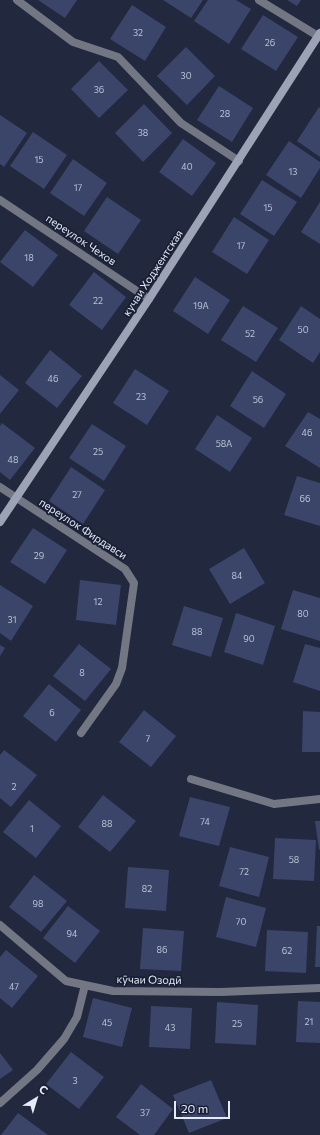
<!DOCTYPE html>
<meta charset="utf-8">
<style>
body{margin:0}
#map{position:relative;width:320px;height:1135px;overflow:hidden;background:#22283e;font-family:Commissioner,sans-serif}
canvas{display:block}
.north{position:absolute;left:16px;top:1079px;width:40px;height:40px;-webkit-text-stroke:3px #191f34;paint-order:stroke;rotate:38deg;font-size:11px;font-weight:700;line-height:16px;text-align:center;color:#e5eaf9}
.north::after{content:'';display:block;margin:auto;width:14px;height:18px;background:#e5eaf9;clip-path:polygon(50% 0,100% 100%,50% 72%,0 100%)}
.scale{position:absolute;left:174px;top:1101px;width:56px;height:18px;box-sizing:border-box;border:2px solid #e5eaf9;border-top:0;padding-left:5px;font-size:12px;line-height:14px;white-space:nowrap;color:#e5eaf9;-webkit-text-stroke:3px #191f34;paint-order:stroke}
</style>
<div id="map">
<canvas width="320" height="1135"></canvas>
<div class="north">С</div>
<div class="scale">20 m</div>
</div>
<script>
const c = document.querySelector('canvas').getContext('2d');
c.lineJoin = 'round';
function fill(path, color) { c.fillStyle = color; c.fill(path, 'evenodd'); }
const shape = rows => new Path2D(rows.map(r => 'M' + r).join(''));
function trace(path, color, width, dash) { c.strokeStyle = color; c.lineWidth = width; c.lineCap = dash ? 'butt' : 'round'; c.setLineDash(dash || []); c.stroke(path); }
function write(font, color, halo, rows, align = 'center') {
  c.font = font + ' Commissioner,sans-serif'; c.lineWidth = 3.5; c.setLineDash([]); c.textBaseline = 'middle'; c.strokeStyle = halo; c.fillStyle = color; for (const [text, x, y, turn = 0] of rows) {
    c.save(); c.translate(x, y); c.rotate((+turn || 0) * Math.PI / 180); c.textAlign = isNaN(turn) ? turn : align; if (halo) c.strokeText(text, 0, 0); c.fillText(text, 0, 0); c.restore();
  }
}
const building = shape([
 [38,0,77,0,65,18],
 [163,0,203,0,191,18],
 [208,0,236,0,251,9,229,44,194,21],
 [287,0,301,0,297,6],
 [132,5,166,27,145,61,110,39],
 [263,15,298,37,276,71,241,49],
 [186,47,215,76,187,105,157,76],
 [99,61,128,90,99,118,71,89],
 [219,86,253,108,232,142,197,120],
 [144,104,172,133,143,162,115,133],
 [319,107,320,108,320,157,297,141],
 [0,115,27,133,4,167,0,164],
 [33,132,67,155,44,189,10,166],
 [183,139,216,163,192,196,159,172],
 [289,141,320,162,320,168,301,198,266,175],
 [73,159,107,183,84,216,50,193],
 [262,180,297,202,274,236,240,214],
 [107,197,141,220,118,254,84,231],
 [320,202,320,244,301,232],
 [234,217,269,240,247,274,212,252],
 [25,230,58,255,33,287,0,262],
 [94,272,126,297,102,330,69,305],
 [195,277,230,300,208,334,173,311],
 [243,306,278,328,256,362,221,340],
 [301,306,320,319,320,352,313,363,279,340],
 [50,350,82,376,57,408,25,383],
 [135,369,169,391,147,425,113,403],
 [252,371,286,394,264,428,230,406],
 [0,375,19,390,0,414],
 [308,412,320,419,320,468,285,446],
 [217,415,252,438,230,472,195,449],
 [2,423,35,448,10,480,0,472,0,426],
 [92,424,126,446,104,481,69,458],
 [71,467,105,490,83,524,49,501],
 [297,476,320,483,320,526,284,515],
 [33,528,67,550,45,584,10,562],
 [244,548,265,583,230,604,209,569],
 [80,580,121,585,116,625,76,620],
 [0,585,33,606,11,641,0,633],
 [293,590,320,598,320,641,281,629],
 [184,606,223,618,211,657,172,645],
 [236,613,275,626,263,665,224,652],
 [79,644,111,669,85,701,53,676],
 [305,644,320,648,320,691,293,682],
 [0,645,5,648,0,656],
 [49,684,81,710,56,742,23,716],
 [144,710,176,736,151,767,119,742],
 [303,711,320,712,320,752,302,752],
 [4,750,37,775,11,807,0,798,0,755],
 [103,795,136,821,110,852,78,827],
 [190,797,230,807,219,846,179,836],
 [29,800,61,826,36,858,3,832],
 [315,821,320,821,320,849,319,850],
 [275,838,316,840,314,881,273,879],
 [230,847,269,857,259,897,219,886],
 [128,867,169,870,166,911,125,908],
 [34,875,67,901,41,932,9,907],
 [226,897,266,908,256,947,216,937],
 [68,906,100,931,75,963,43,938],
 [317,926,320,926,320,967,315,967],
 [143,928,184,931,181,971,140,969],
 [267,930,308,932,306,973,265,971],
 [6,950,38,976,12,1008,0,998,0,957],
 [93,998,132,1008,122,1047,83,1037],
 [298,1001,320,1002,320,1043,296,1042],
 [217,1002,258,1005,256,1045,215,1043],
 [151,1006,192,1008,190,1049,149,1047],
 [71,1052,104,1077,79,1109,46,1084],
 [0,1053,13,1070,0,1079],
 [211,1080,227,1118,189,1133,173,1095],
 [141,1084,173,1109,154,1135,140,1135,116,1117],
 [18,1113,48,1135,1,1135]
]);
const street = shape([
 [17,0,73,42,118,57,181,123,239,161],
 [259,0,318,36],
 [0,200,149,299],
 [0,487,125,569,134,583,122,668,116,684,81,733],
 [191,779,274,804,320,799],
 [0,925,66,981,113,991,221,992,320,988],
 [0,1103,37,1070,64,1039,77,1017,85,985]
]);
const secondary = shape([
 [0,522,149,299,320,33]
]);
const numberNames = [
 ["32",138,33],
 ["26",270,43],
 ["30",186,76],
 ["36",99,90],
 ["28",225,114],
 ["38",143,133],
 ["15",39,160],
 ["40",187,167],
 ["13",293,172],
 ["17",78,188],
 ["15",268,208],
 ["17",241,246],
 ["18",29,258],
 ["22",98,301],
 ["19А",201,306],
 ["50",303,330],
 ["52",250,334],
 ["46",53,379],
 ["23",141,397],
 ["56",258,400],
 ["46",307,433],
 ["58А",224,444],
 ["25",98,452],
 ["48",13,460],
 ["27",77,495],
 ["66",305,499],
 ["29",39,556],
 ["84",237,576],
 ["12",98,602],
 ["80",303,614],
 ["31",12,620],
 ["88",197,632],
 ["90",249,639],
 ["8",82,673],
 ["6",52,713],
 ["7",148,739],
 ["2",14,787],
 ["74",205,822],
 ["88",107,824],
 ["1",32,829],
 ["58",294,860],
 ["72",244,872],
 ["82",147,889],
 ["98",38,904],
 ["70",241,922],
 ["94",72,934],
 ["86",162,950],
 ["62",287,951],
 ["47",14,987],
 ["21",309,1022],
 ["45",107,1023],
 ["25",237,1024],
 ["43",170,1028],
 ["3",75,1081],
 ["37",145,1113]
];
const streetNames = [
 ["переулок Чехов",81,240,34],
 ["кучаи Ходжентская",153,273,-57],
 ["переулок Фирдавси",83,529,33],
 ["кӯчаи Озодӣ",149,980,1]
];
fill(building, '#3b4569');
trace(street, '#737783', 8);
trace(secondary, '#9da3b6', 8);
write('9px', '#bac1d5', null, numberNames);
write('11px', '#e5eaf9', '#191f34', streetNames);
</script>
